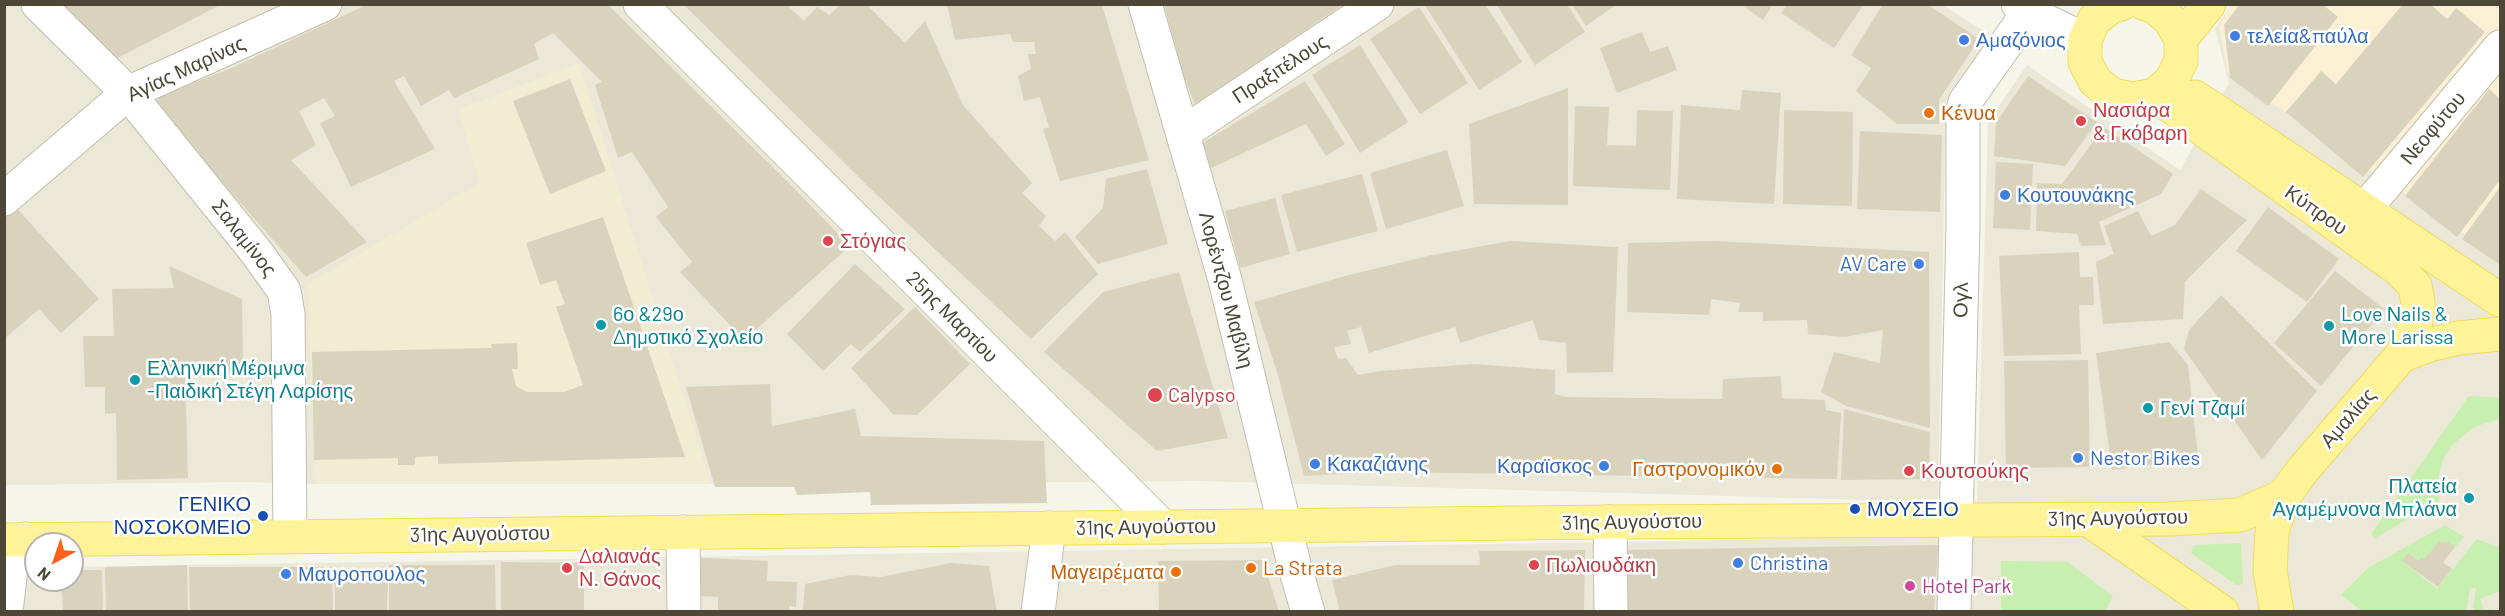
<!DOCTYPE html>
<meta charset="utf-8">
<style>
body{margin:0}
#map{position:relative;width:2505px;height:616px;overflow:hidden;background:#f6f5ea;font-family:Barlow,sans-serif}
canvas{display:block}
.frame{position:absolute;inset:0;border:6px solid #4c4737;pointer-events:none}
.north{position:absolute;left:24px;top:532px;width:60px;height:60px;box-sizing:border-box;background:#fff;border:2px solid #b7b5af;border-radius:50%;rotate:220deg;font-size:16px;font-weight:700;line-height:24px;text-align:center;color:#4c4737}
.north::after{content:'';display:block;margin:auto;width:21px;height:27px;background:#ff6118;clip-path:polygon(50% 0,100% 100%,50% 72%,0 100%)}
</style>
<div id="map">
<canvas width="2505" height="616"></canvas>
<div class="frame"></div>
<div class="north">N</div>
</div>
<script>
const c = document.querySelector('canvas').getContext('2d');
c.lineJoin = 'round';
function fill(path, color) { c.fillStyle = color; c.fill(path, 'evenodd'); }
const shape = rows => new Path2D(rows.map(r => 'M' + r).join(''));
function trace(path, color, width, dash) { c.strokeStyle = color; c.lineWidth = width; c.lineCap = dash ? 'butt' : 'round'; c.setLineDash(dash || []); c.stroke(path); }
function write(font, color, halo, rows, align = 'center') {
  c.font = font + ' Barlow,sans-serif'; c.lineWidth = 5; c.setLineDash([]); c.textBaseline = 'middle'; c.strokeStyle = halo; c.fillStyle = color; for (const [text, x, y, turn = 0] of rows) {
    c.save(); c.translate(x, y); c.rotate((+turn || 0) * Math.PI / 180); c.textAlign = isNaN(turn) ? turn : align; if (halo) c.strokeText(text, 0, 0); c.fillText(text, 0, 0); c.restore();
  }
}
const residential = shape([
 [4,5,1943,5,1990,35,1946,103,1938,502,1199,481,979,483,316,484,245,482,5,485],
 [2232,5,2500,5,2500,611,5,612,4,574,36,570,36,580,72,580,72,567,1976,536,1988,122,2027,65,2180,170,2229,83,2215,28]
]);
const commercial = shape([
 [2232,5,2500,5,2500,259,2228,73,2219,26]
]);
const education = shape([
 [579,63,711,484,316,484,308,284,480,183,458,110]
]);
const green = shape([
 [2469,396,2500,398,2500,420,2485,423,2470,430,2452,445,2442,462,2438,479,2439,504,2423,510,2375,538,2371,534],
 [2445,525,2464,537,2455,547,2448,542,2438,542,2424,560,2421,558,2418,561,2408,553,2402,561,2437,589,2477,539,2500,548,2500,591,2480,599,2484,610,2490,609,2491,611,2473,611,2476,588,2470,588,2466,612,2362,611,2341,595,2368,568],
 [2241,543,2243,584,2236,585,2191,553,2193,546,2196,545],
 [2001,561,2067,562,2113,596,2105,611,2001,611]
]);
const building = shape([
 [55,4,222,4,110,62],
 [368,4,607,4,789,183,850,246,744,340,680,272,692,262,656,217,668,207,632,152,618,158,595,85,602,82,553,33,534,44,539,59,454,98,449,90,421,106,404,76,394,81,435,149,351,187,320,123,335,116,324,98,299,111,316,145,291,160,367,242,306,277,158,110,156,102,162,95,232,68],
 [683,4,786,4,804,21,817,7,829,15,841,4,866,4,905,43,925,21,963,105,1032,183,1022,193,1046,216,1039,226,1055,241,1065,232,1098,274,1031,339,876,194],
 [1164,4,1344,4,1195,105,1181,69],
 [1424,4,1485,4,1522,62,1479,90],
 [1496,4,1567,4,1585,32,1535,65],
 [1572,4,1617,4,1586,26],
 [1740,4,1773,4,1763,20],
 [1787,4,1864,4,1834,48,1781,13],
 [1883,4,1927,4,1979,39,1939,100,1939,124,1897,124,1856,91,1871,68,1851,55],
 [2240,4,2322,4,2338,17,2268,106,2230,78,2224,25],
 [2403,4,2430,4,2447,19,2456,8,2485,32,2363,177,2286,112,2321,71,2336,84],
 [947,5,1102,5,1149,160,1060,181,1043,129,1049,127,1040,97,1024,101,1018,76,1031,69,1028,54,1036,54,1034,42,1013,42,1010,34,955,40],
 [1419,7,1468,83,1420,114,1370,39],
 [1642,32,1650,52,1668,46,1677,70,1617,93,1600,48],
 [1360,45,1408,122,1360,153,1312,75],
 [2028,76,2097,122,2065,166,1994,156,1996,123],
 [570,79,606,171,550,194,513,101],
 [1305,81,1345,144,1326,156,1306,124,1209,169,1199,145],
 [1568,88,1568,205,1474,204,1469,124],
 [2489,89,2500,99,2500,180,2457,237,2405,196],
 [1742,90,1781,93,1774,204,1677,199,1681,105,1740,110],
 [1575,106,1609,107,1607,145,1636,146,1637,110,1673,111,1670,190,1573,186],
 [1784,110,1853,112,1852,206,1783,204],
 [2104,127,2173,174,2161,194,2099,222,2106,245,2081,246,2077,234,2036,231,2037,183,2062,184],
 [1860,131,1942,135,1940,212,1857,209],
 [1447,150,1464,206,1386,229,1370,173],
 [1996,162,2033,164,2030,230,1993,228],
 [1147,169,1168,244,1098,264,1075,237,1103,208,1106,179],
 [1362,174,1378,231,1297,252,1281,195],
 [2500,187,2500,265,2462,239],
 [2201,189,2247,220,2185,282,2183,319,2103,324,2096,262,2114,254,2104,226,2138,211,2151,236,2175,225],
 [1275,198,1290,254,1240,268,1225,211],
 [13,204,99,299,61,333,39,309,4,339,4,212],
 [2268,207,2339,259,2307,302,2236,251],
 [603,217,685,457,438,464,438,456,415,457,415,465,398,465,398,458,314,460,312,352,487,348,492,348,491,344,517,343,518,369,512,369,516,386,527,392,564,392,583,385,556,307,565,304,556,280,540,285,526,243],
 [1510,241,1618,247,1613,372,1567,373,1566,343,1539,340,1533,320,1460,343,1455,327,1369,353,1361,327,1347,331,1351,344,1334,347,1338,359,1346,358,1358,375,1380,371,1474,364,1555,370,1555,394,1567,397,1722,399,1723,379,1781,376,1782,398,1825,400,1826,410,1841,413,1837,479,1386,472,1304,476,1278,375,1254,302,1345,276,1432,255],
 [1715,241,1929,252,1930,428,1846,406,1821,392,1834,352,1880,363,1883,330,1845,337,1808,334,1807,320,1763,321,1763,312,1738,312,1740,303,1711,299,1709,315,1627,312,1628,243],
 [2079,252,2080,277,2093,277,2094,305,2079,305,2081,354,2004,356,1999,256],
 [855,264,905,309,860,352,851,344,823,371,787,334],
 [169,266,242,299,243,372,185,373,188,478,117,480,116,413,105,414,105,387,85,387,83,336,114,336,112,289,174,288],
 [2335,271,2384,309,2321,386,2274,343],
 [1179,272,1228,438,1157,451,1044,352,1103,292],
 [2221,295,2317,391,2262,460,2184,349,2189,330],
 [915,307,970,364,917,415,893,414,851,368],
 [2169,342,2188,365,2198,458,2112,470,2096,353],
 [2088,360,2090,467,2006,468,2004,361],
 [770,384,772,426,855,409,861,436,1044,441,1047,503,871,505,870,492,797,495,794,487,715,487,686,387],
 [1844,409,1930,432,1929,479,1841,480],
 [2438,542,2448,542,2455,547,2443,562,2452,569,2438,587,2402,561,2408,553,2418,561,2421,558,2424,560],
 [1938,545,1934,612,1621,612,1619,550],
 [1585,550,1584,612,1340,612,1332,580,1395,565,1480,565,1479,551],
 [684,557,768,561,767,581,797,582,796,607,789,606,789,612,718,612,718,597,683,595],
 [1263,560,1279,612,1159,612,1158,561],
 [501,562,584,563,584,612,501,612],
 [951,563,989,566,997,612,803,612,805,584,850,575,880,577],
 [187,565,188,612,106,612,105,567],
 [389,565,495,565,496,612,389,612],
 [189,567,332,567,333,612,190,612],
 [72,570,102,570,103,612,63,612,61,580,72,580],
 [335,575,388,575,387,612,335,612]
]);
const minor = shape([
 [38,4,128,93,257,253,284,291,288,314,290,536],
 [640,4,1163,527],
 [1145,4,1225,280,1294,564,1308,612],
 [2018,4,2036,16,2085,40],
 [1183,133,1377,4],
 [4,199,128,93,325,4],
 [2365,209,2500,47],
 [1610,522,1611,612],
 [683,532,684,612],
 [6,612,11,568,19,545,25,539],
 [1038,612,1049,528],
 [1954,612,1963,225,1963,110,1965,102,2018,27,2023,22,2036,16]
]);
const major = shape([
 [2121,4,2111,7,2094,20,2085,40,2085,62,2095,81,2112,95,2133,99,2155,95,2171,81,2181,61,2181,39,2170,20,2154,6,2145,4],
 [2181,39,2209,4],
 [2155,95,2400,270,2415,286,2418,302,2416,321,2410,339,2401,356],
 [2195,97,2500,300],
 [2089,520,2222,612],
 [4,540,1610,522,2169,519,2240,515,2284,496],
 [2277,612,2270,571,2272,531,2284,496,2302,471,2401,356,2429,345,2458,338,2500,334]
]);
const markers = [
 [2235,36,6,"#3f7fe0"],
 [1964,40,6,"#3f7fe0"],
 [1929,113,6,"#e8710a"],
 [2081,121,6,"#e0444e"],
 [2005,195,6,"#3f7fe0"],
 [828,241,6,"#e0444e"],
 [1919,264,6,"#3f7fe0"],
 [601,325,6,"#0f9aa8"],
 [2329,326,6,"#0f9aa8"],
 [135,380,6,"#0f9aa8"],
 [1155,395,8,"#e0444e"],
 [2148,408,6,"#0f9aa8"],
 [2078,458,6,"#3f7fe0"],
 [1315,464,6,"#3f7fe0"],
 [1604,466,6,"#3f7fe0"],
 [1777,469,6,"#e8710a"],
 [1909,471,6,"#e0444e"],
 [2469,498,6,"#0f9aa8"],
 [1855,509,6,"#1a4fb4"],
 [263,516,6,"#1a4fb4"],
 [1738,563,6,"#3f7fe0"],
 [1534,565,6,"#e0444e"],
 [567,568,6,"#e0444e"],
 [1251,568,6,"#e8710a"],
 [1176,572,6,"#e8710a"],
 [286,574,6,"#3f7fe0"],
 [1910,586,6,"#d1479c"]
];
const shopNames = [
 ["τελεία&παύλα",2247,36],
 ["Αμαζόνιος",1976,40],
 ["Κουτουνάκης",2017,195],
 ["AV Care",1907,264,"right"],
 ["Nestor Bikes",2090,458],
 ["Κακαζιάνης",1327,464],
 ["Καραϊσκος",1592,466,"right"],
 ["Christina",1750,563],
 ["Μαυροπουλος",298,574]
];
const streetNames = [
 ["Αγίας Μαρίνας",186,69,-25],
 ["Πραξιτέλους",1280,69,-33],
 ["Νεοφύτου",2433,128,-50],
 ["Κύπρου",2316,210,35],
 ["Σαλαμίνος",244,238,52],
 ["Λορέντζου Μαβίλη",1226,290,75],
 ["Ογλ",1961,300,-89],
 ["25ης Μαρτίου",952,317,45],
 ["Αμαλίας",2348,418,-49],
 ["31ης Αυγούστου",2118,518,-1],
 ["31ης Αυγούστου",1632,522,-1],
 ["31ης Αυγούστου",1146,527,-1],
 ["31ης Αυγούστου",480,534,-1]
];
const healthNames = [
 ["Νασιάρα",2093,110],
 ["& Γκόβαρη",2093,133],
 ["Στόγιας",840,241],
 ["Calypso",1168,395],
 ["Κουτσούκης",1921,471],
 ["Δαλιανάς",579,556],
 ["Ν. Θάνος",579,579],
 ["Πωλιουδάκη",1546,565]
];
const foodNames = [
 ["Κένυα",1941,113],
 ["Γαστρονομικόν",1765,469,"right"],
 ["La Strata",1263,568],
 ["Μαγειρέματα",1164,572,"right"]
];
const cultureNames = [
 ["6ο &29ο",613,314],
 ["Δημοτικό Σχολείο",613,337],
 ["Love Νails &",2341,314],
 ["Μore Larissa",2341,337],
 ["Ελληνική Μέριμνα",147,368],
 ["-Παιδική Στέγη Λαρίσης",147,391],
 ["Γενί Τζαμί",2160,408],
 ["Πλατεία",2457,486,"right"],
 ["Αγαμέμνονα Μπλάνα",2457,509,"right"]
];
const transitNames = [
 ["ΓΕΝΙΚΟ",251,504],
 ["ΝΟΣΟΚΟΜΕΙΟ",251,527],
 ["ΜΟΥΣΕΙΟ",1867,509,"left"]
];
const hotelNames = [
 ["Hotel Park",1922,586]
];
fill(residential, '#ebe8d7');
fill(commercial, '#faf0d3');
fill(education, '#f1edd2');
fill(green, '#c7efaf');
fill(building, '#d9d3be');
trace(minor, '#c3bfab', 35);
trace(major, '#f1dd5d', 35);
trace(minor, '#fff', 33);
trace(major, '#fff39a', 33);
for (const [x, y, r, color] of markers) { const dot = new Path2D(); dot.arc(x, y, r, 0, 2 * Math.PI); c.fillStyle = color; c.fill(dot); trace(dot, '#fff', 2); }
write('20px', '#366cbe', '#fff', shopNames, 'left');
write('20px', '#4c4737', '#fff', streetNames);
write('20px', '#be3a42', '#fff', healthNames, 'left');
write('20px', '#c56008', '#fff', foodNames, 'left');
write('20px', '#0d838f', '#fff', cultureNames, 'left');
write('20px', '#164399', '#fff', transitNames, 'right');
write('20px', '#b23c85', '#fff', hotelNames, 'left');
</script>
